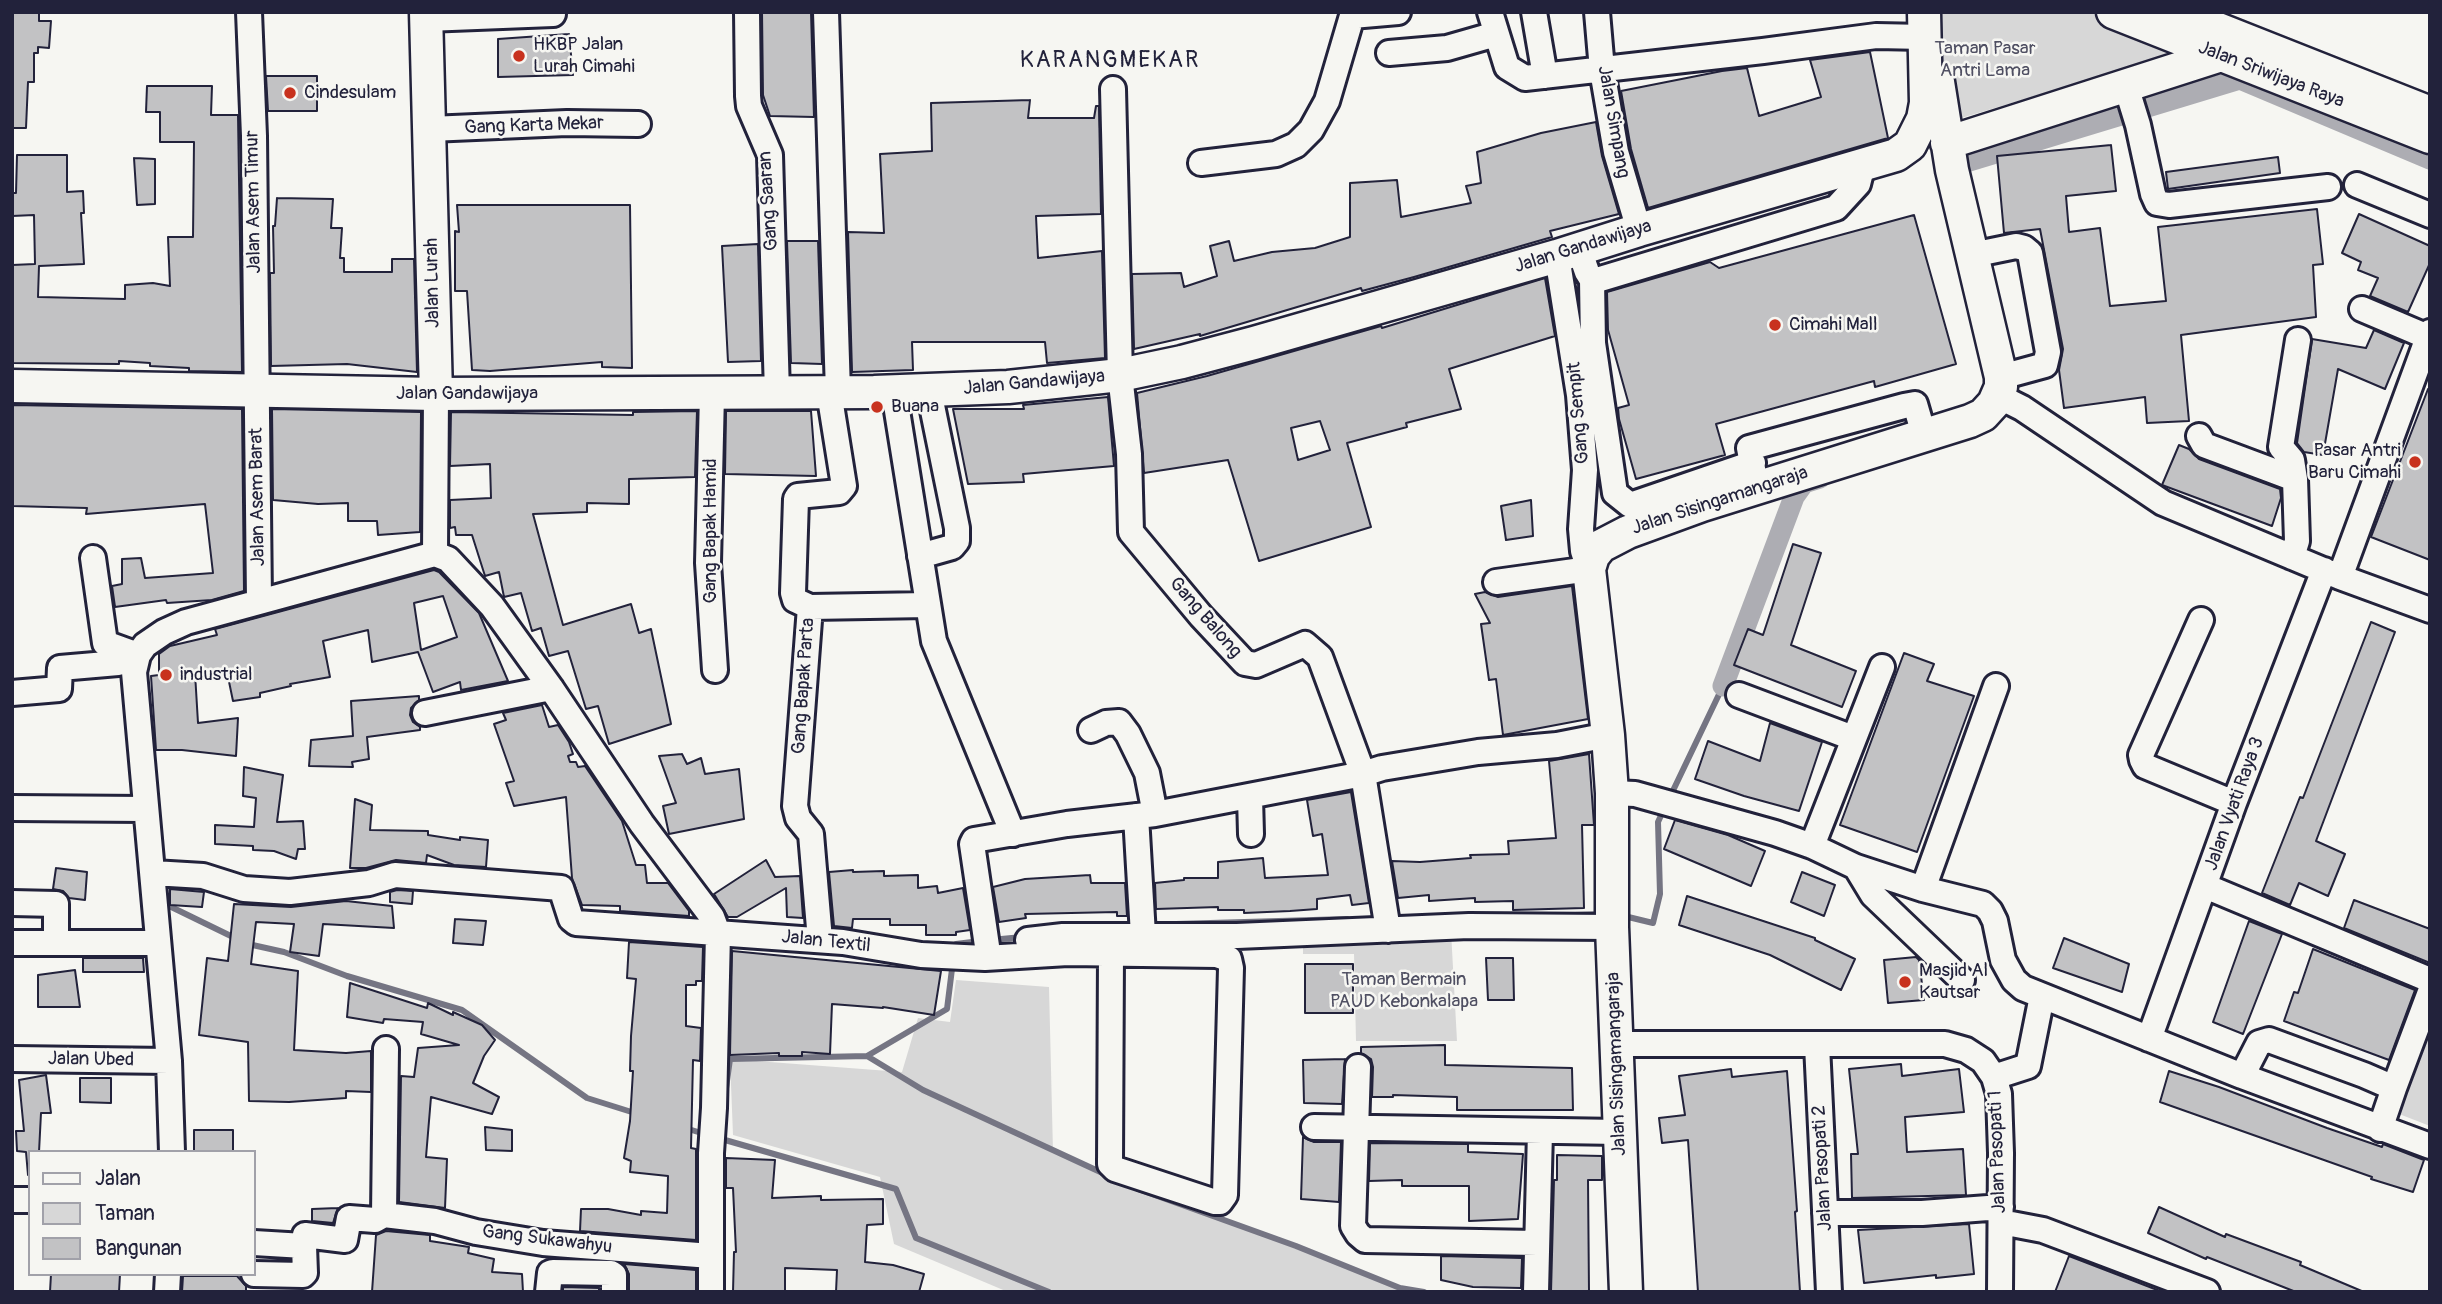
<!DOCTYPE html>
<style>
body{margin:0}
#map{position:relative;width:2442px;height:1304px;overflow:hidden;background:#f6f6f2;font-family:Pangolin,sans-serif}
canvas{display:block}
.frame{position:absolute;inset:0;border:14px solid #22223b;pointer-events:none}
.legend{position:absolute;left:28px;top:1150px;width:228px;height:126px;box-sizing:border-box;background:#f6f6f2;border:2px solid #a1a1a9;margin:0;padding:9px 12px;list-style:none;font-size:21px;color:#22223b}
.legend li{display:flex;align-items:center;gap:14px;height:35px}
.legend b{width:35px;border:2px solid #a1a1a9}
</style>
<div id="map">
<canvas width="2442" height="1304"></canvas>
<div class="frame"></div>
<ul class="legend">
<li><b style="height:9px;background:#f6f6f2"></b>Jalan</li>
<li><b style="height:19px;background:#d7d7d7"></b>Taman</li>
<li><b style="height:19px;background:#c2c2c4"></b>Bangunan</li>
</ul>
</div>
<script>
const c = document.querySelector('canvas').getContext('2d');
c.lineJoin = 'round';
function fill(path, color) { c.fillStyle = color; c.fill(path, 'evenodd'); }
const shape = rows => new Path2D(rows.map(r => 'M' + r).join(''));
function trace(path, color, width, dash) { c.strokeStyle = color; c.lineWidth = width; c.lineCap = dash ? 'butt' : 'round'; c.setLineDash(dash || []); c.stroke(path); }
function write(font, color, halo, rows, align = 'center') {
  c.font = font + ' Pangolin,sans-serif'; c.lineWidth = 5; c.setLineDash([]); c.textBaseline = 'middle'; c.strokeStyle = halo; c.fillStyle = color; for (const [text, x, y, turn = 0] of rows) {
    c.save(); c.translate(x, y); c.rotate((+turn || 0) * Math.PI / 180); c.textAlign = isNaN(turn) ? turn : align; if (halo) c.strokeText(text, 0, 0); c.fillText(text, 0, 0); c.restore();
  }
}
const green = shape([
 [1937,12,2100,12,2189,50,1948,122,1937,78],
 [1451,931,1457,1041,1356,1041,1354,954,1303,954,1303,936],
 [956,980,1049,987,1053,1152,1161,1199,1296,1246,1400,1288,1424,1292,1008,1292,894,1244,880,1177,733,1135,730,1059,902,1072,918,1018,950,1022],
 [2430,1014,2430,1126,2394,1112]
]);
const stream = shape([
 [1669,799,1723,686],
 [161,902,235,938],
 [1575,915,1602,914],
 [1620,915,1653,923,1660,894,1658,822,1664,809],
 [1176,924,1347,919],
 [991,940,1022,937],
 [248,944,284,952,347,976,462,1010,587,1098,638,1114],
 [955,950,956,944,980,941],
 [867,1056,947,1009,953,961],
 [726,1088,730,1059,867,1056,923,1090,1109,1176],
 [685,1128,708,1135],
 [718,1138,896,1189,916,1238,1049,1292],
 [1138,1189,1296,1246,1400,1288,1424,1292]
]);
const canal = shape([
 [1963,163,2240,79,2430,159],
 [1723,686,1794,497,1804,483,1820,478]
]);
const building = shape([
 [12,12,39,12,39,21,51,21,49,48,38,47,38,53,34,53,34,82,28,82,26,128,12,128,12,12],
 [762,12,811,12,814,117,770,116,763,95,762,12],
 [569,34,573,75,498,77,498,39,569,34],
 [1870,52,1888,138,1648,208,1631,149,1621,91,1722,71,1747,68,1759,116,1821,97,1810,60,1870,52],
 [266,76,317,76,317,111,268,111,266,76],
 [147,86,212,86,211,115,238,115,242,372,189,371,189,368,150,366,150,363,119,361,119,364,12,363,12,265,35,264,34,215,12,216,12,193,16,193,17,155,67,155,67,192,83,191,84,213,81,213,84,264,39,266,38,297,125,299,125,285,153,283,170,286,168,237,193,237,194,142,160,142,160,112,146,112,147,86],
 [1030,100,1028,118,1094,118,1096,106,1099,106,1101,214,1036,216,1038,258,1102,251,1105,358,1047,363,1045,342,912,342,913,370,852,372,848,232,884,233,880,154,932,151,931,103,1030,100],
 [1596,122,1602,156,1619,214,1550,231,1552,237,1414,277,1362,291,1361,288,1200,336,1200,334,1134,349,1132,274,1181,273,1184,287,1217,276,1210,246,1229,241,1234,261,1272,252,1315,248,1350,237,1350,183,1397,180,1401,217,1471,203,1466,186,1481,183,1477,152,1541,133,1596,122],
 [2111,145,2116,191,2066,196,2069,232,2100,228,2110,306,2166,301,2158,227,2317,209,2323,264,2313,265,2316,317,2181,335,2189,421,2147,423,2145,397,2064,408,2059,370,2063,349,2040,229,2004,233,1997,156,2111,145],
 [2278,157,2280,173,2168,189,2166,172,2278,157],
 [134,158,155,159,155,204,137,205,134,158],
 [277,198,333,199,331,228,342,228,340,258,344,258,344,272,392,272,392,259,414,259,417,372,347,364,271,366,270,273,274,273,273,226,275,226,277,198],
 [457,205,630,205,632,368,602,367,602,362,490,371,472,370,467,291,455,291,455,231,459,232,457,205],
 [2359,214,2430,246,2430,263,2408,312,2370,296,2378,278,2358,270,2361,262,2342,253,2359,214],
 [1914,215,1956,364,1875,387,1874,381,1716,424,1725,455,1636,479,1619,419,1618,408,1629,405,1608,330,1607,292,1710,262,1719,268,1914,215],
 [787,241,818,241,822,364,791,363,787,241],
 [758,244,761,361,728,362,722,246,758,244],
 [1545,278,1555,336,1449,369,1461,409,1406,423,1407,427,1347,443,1371,527,1259,561,1228,460,1144,473,1137,393,1207,376,1381,326,1382,328,1545,278],
 [1320,421,1330,450,1298,460,1291,428,1320,421],
 [2374,330,2404,343,2385,389,2338,369,2323,455,2304,452,2297,443,2312,339,2366,348,2374,330],
 [2428,389,2430,390,2430,560,2371,537,2428,389],
 [1108,397,1114,466,1023,474,1024,482,968,484,953,409,1024,409,1023,405,1108,397],
 [12,405,242,409,244,591,212,600,167,603,166,600,115,607,112,586,122,584,122,559,141,558,145,578,213,573,205,504,86,514,87,508,12,506,12,405],
 [272,409,421,412,420,532,378,535,377,521,348,521,348,503,318,504,273,500,272,409],
 [697,411,695,477,629,479,629,504,587,503,587,512,533,514,563,625,631,604,639,633,651,629,671,724,609,744,598,706,586,709,568,651,549,656,541,628,532,631,521,593,504,597,499,572,485,576,472,535,456,535,455,527,450,528,450,500,491,498,490,464,450,466,451,412,633,415,633,412,697,411],
 [726,411,811,411,816,476,725,474,726,411],
 [2179,445,2189,449,2199,459,2280,489,2281,498,2272,526,2162,485,2179,445],
 [1531,500,1533,536,1506,540,1501,506,1531,500],
 [1793,544,1821,553,1791,645,1856,671,1842,707,1734,665,1748,629,1763,635,1793,544],
 [434,570,439,572,479,613,508,681,461,690,460,682,433,692,418,652,372,662,368,630,323,641,330,677,290,684,291,686,260,693,260,697,233,701,227,672,195,673,198,723,238,718,236,756,182,750,156,750,151,676,159,675,159,654,170,646,217,635,215,629,434,570],
 [443,596,457,637,421,650,414,603,443,596],
 [1572,586,1588,719,1503,735,1496,679,1489,680,1481,624,1490,623,1475,594,1485,592,1498,597,1572,586],
 [2371,622,2395,632,2316,841,2345,854,2328,896,2299,883,2290,905,2262,893,2300,797,2303,798,2371,622],
 [1904,653,1934,664,1927,681,1974,696,1917,852,1840,825,1904,653],
 [419,696,419,700,411,708,410,715,413,722,420,727,420,730,367,737,369,759,352,762,353,767,309,766,311,740,353,736,351,701,419,696],
 [542,705,549,727,558,725,569,742,573,754,568,756,570,762,576,762,578,767,585,766,622,821,636,865,645,865,647,883,668,883,689,911,689,916,620,911,620,906,582,905,572,878,566,797,514,806,506,783,514,781,494,724,506,720,503,713,542,705],
 [1770,723,1822,742,1799,811,1744,796,1695,779,1708,741,1760,761,1770,723],
 [682,754,687,764,701,758,705,774,739,769,744,819,669,834,663,806,676,803,659,756,682,754],
 [1589,754,1594,825,1582,825,1584,908,1513,910,1513,901,1475,902,1475,898,1429,901,1429,895,1398,898,1392,861,1420,862,1471,858,1470,855,1509,854,1508,841,1556,838,1549,761,1589,754],
 [244,767,283,775,277,822,303,821,305,849,298,849,296,859,274,851,253,850,253,846,215,844,215,825,254,827,256,798,243,796,244,767],
 [1351,792,1369,903,1352,905,1350,895,1317,899,1317,909,1290,911,1244,913,1244,910,1218,910,1218,907,1156,909,1155,883,1184,880,1184,878,1218,878,1218,862,1263,858,1265,878,1328,875,1322,834,1313,836,1307,800,1351,792],
 [355,799,372,805,370,830,428,831,428,835,460,840,460,837,488,840,486,867,454,865,427,855,426,863,396,860,366,868,350,868,355,799],
 [1675,820,1728,835,1765,851,1751,886,1664,849,1675,820],
 [766,860,775,877,800,876,803,918,787,917,786,888,737,917,728,917,714,894,766,860],
 [56,868,87,872,85,900,69,898,63,891,53,889,56,868],
 [853,870,853,872,884,871,884,876,918,875,918,888,937,886,938,893,963,888,970,930,956,932,956,935,926,935,926,925,890,925,890,919,853,919,852,928,834,926,829,872,853,870],
 [1802,872,1835,885,1824,916,1791,902,1802,872],
 [1090,875,1091,883,1125,883,1127,916,1117,916,1117,912,1025,914,1026,918,999,922,993,887,1025,879,1090,875],
 [170,889,204,892,202,907,170,905,170,889],
 [397,890,413,891,412,904,390,902,390,892,397,890],
 [1687,896,1815,938,1815,940,1855,959,1841,990,1770,955,1679,925,1687,896],
 [2354,900,2430,929,2430,963,2344,928,2354,900],
 [346,901,392,906,394,928,323,924,319,956,290,952,294,924,256,922,251,964,298,971,294,1050,346,1053,371,1051,371,1092,346,1091,346,1098,289,1102,249,1101,248,1042,199,1035,207,958,228,961,234,904,291,907,346,901],
 [455,919,486,921,483,945,453,943,455,919],
 [2249,921,2282,934,2243,1034,2213,1022,2249,921],
 [2064,938,2129,964,2122,992,2053,968,2064,938],
 [629,942,703,947,702,981,696,981,696,985,686,985,686,1026,701,1028,700,1061,693,1060,691,1148,696,1149,696,1240,580,1231,581,1209,608,1209,641,1215,641,1211,667,1213,668,1176,630,1172,631,1161,624,1158,630,1121,633,1071,630,1071,631,1036,636,979,627,978,629,942],
 [2313,949,2415,990,2389,1060,2284,1021,2294,992,2298,993,2313,949],
 [732,951,941,971,934,1015,883,1007,883,1008,832,1004,830,1054,802,1052,802,1056,779,1056,779,1053,730,1055,732,951],
 [1916,957,1919,960,1924,1000,1888,1003,1884,960,1916,957],
 [83,958,143,958,144,972,83,972,83,958],
 [1486,958,1513,958,1514,1000,1488,1000,1486,958],
 [1305,964,1353,964,1353,1013,1305,1013,1305,964],
 [75,970,80,1007,38,1007,38,975,75,970],
 [350,983,427,1008,428,1003,453,1015,453,1012,482,1025,495,1040,484,1056,473,1083,499,1097,492,1114,431,1097,426,1157,447,1159,445,1208,399,1202,401,1076,414,1077,418,1048,459,1045,421,1034,423,1022,384,1019,383,1023,347,1017,350,983],
 [1445,1045,1445,1065,1572,1068,1573,1110,1457,1110,1457,1097,1393,1095,1393,1097,1372,1097,1373,1067,1371,1059,1361,1053,1361,1047,1445,1045],
 [1345,1059,1342,1104,1304,1103,1303,1060,1345,1059],
 [1901,1064,1902,1076,1959,1069,1964,1112,1905,1117,1907,1152,1963,1149,1966,1195,1852,1198,1851,1154,1858,1154,1849,1069,1901,1064],
 [1731,1069,1732,1077,1787,1071,1797,1211,1795,1212,1800,1292,1698,1292,1688,1140,1662,1143,1659,1118,1685,1115,1679,1076,1731,1069],
 [2169,1071,2219,1087,2327,1128,2382,1147,2383,1144,2424,1160,2413,1192,2371,1179,2372,1177,2160,1102,2169,1071],
 [46,1075,51,1113,41,1113,39,1152,30,1152,28,1175,26,1152,17,1151,16,1131,24,1131,19,1080,46,1075],
 [80,1078,111,1078,111,1103,80,1102,80,1078],
 [485,1127,512,1130,512,1151,486,1150,485,1127],
 [194,1130,233,1130,233,1152,194,1152,194,1130],
 [1303,1137,1314,1142,1341,1142,1339,1202,1301,1199,1303,1137],
 [1370,1143,1468,1144,1468,1152,1523,1154,1518,1219,1469,1221,1469,1186,1402,1186,1402,1180,1369,1181,1370,1143],
 [1557,1155,1602,1156,1602,1180,1588,1180,1589,1292,1551,1292,1554,1180,1557,1180,1557,1155],
 [726,1158,775,1160,772,1198,821,1196,821,1200,883,1199,883,1224,867,1225,865,1262,893,1265,924,1274,919,1292,836,1292,837,1270,785,1268,785,1292,733,1292,734,1252,736,1252,733,1188,726,1188,726,1158],
 [2159,1207,2225,1237,2226,1234,2301,1262,2300,1265,2364,1292,2296,1292,2207,1257,2206,1259,2148,1233,2159,1207],
 [338,1208,333,1223,312,1221,312,1209,338,1208],
 [1969,1224,1974,1274,1936,1278,1936,1275,1864,1283,1858,1230,1969,1224],
 [386,1231,430,1235,430,1241,469,1247,468,1253,494,1259,492,1272,522,1274,523,1292,372,1292,376,1235,386,1231],
 [1441,1256,1522,1258,1521,1288,1473,1287,1441,1280,1441,1256],
 [2069,1256,2160,1291,2160,1292,2055,1292,2069,1256],
 [624,1264,696,1270,696,1292,629,1292,629,1274,624,1264],
 [51,1274,120,1274,119,1292,50,1292,51,1274],
 [183,1276,237,1276,246,1286,246,1292,182,1292,183,1276],
 [563,1287,599,1288,599,1292,563,1292,563,1287]
]);
const minor = shape([
 [249,12,254,136,259,601],
 [747,12,748,96,749,106,770,155,777,393],
 [826,12,838,392],
 [1490,12,1507,67,1525,78,1763,51,1876,36,1925,37],
 [1534,12,1545,76],
 [1597,12,1602,70,1616,152,1639,230],
 [426,19,553,14],
 [1389,53,1447,48,1496,34],
 [2126,86,2138,125,2153,194,2157,203,2169,205,2328,187],
 [1113,89,1120,375,1129,454,1131,532,1201,616,1245,663,1256,665,1305,644,1320,657,1363,774,1388,930],
 [430,129,567,123,638,124],
 [1201,163,1276,154,1296,145,1311,130,1327,101,1352,16,1398,12],
 [2357,185,2430,215],
 [1579,249,1587,272,1592,280,1593,343,1615,493,1630,505,1753,463],
 [1972,255,2016,246,2024,248,2030,253,2048,352,2045,365,2001,377],
 [1592,280,1597,280,1836,208,1858,184,1863,164],
 [2362,309,2428,337],
 [829,392,844,486,839,492,798,496,796,499,793,593,795,600,810,607,928,605],
 [894,392,934,641,1013,834],
 [712,393,708,563,715,670],
 [1998,396,2022,408,2163,503,2340,577,2430,610],
 [2199,436,2204,445,2295,479],
 [1754,474,1749,448,1904,406,1915,404,1924,435],
 [435,554,436,394],
 [920,556,952,547,957,541,957,528,929,391],
 [2292,557,2297,541,2295,479,2292,460,2281,447,2298,340],
 [93,558,105,643,138,655],
 [2340,577,2430,332],
 [1496,582,1589,569,1583,551,1581,529,1585,470,1579,395,1557,256],
 [810,607,795,806,798,818,811,834,820,940],
 [2201,620,2141,755,2142,760,2145,766,2234,803],
 [12,693,59,689,60,668,118,663],
 [1739,695,1853,738],
 [425,713,551,688],
 [1091,730,1106,723,1119,722,1128,734,1147,773,1155,814],
 [1612,793,1635,794,1775,833,1812,846,1856,867,1923,889,1983,904,1990,911,1995,921,2003,960,2014,980,2023,988,2242,1076,2430,1146],
 [1250,797,1251,834],
 [12,808,145,809],
 [1136,816,1143,935],
 [1812,846,1882,667],
 [1856,867,1873,895,1962,980],
 [153,873,203,876,244,889,290,892,369,883,395,875,561,888,571,919,576,923,843,942,921,955,985,958,1068,953,1217,955,1229,959,1231,968,1225,1195,1220,1202,1215,1202,1115,1169,1110,1164,1111,954],
 [2205,886,2430,980],
 [1923,889,1996,686],
 [12,903,56,904,56,943],
 [1028,940,1063,936,1237,936,1469,926,1612,927],
 [12,943,158,943],
 [987,946,972,844,974,840,1067,824,1155,814,1363,774,1382,768,1478,752,1557,745,1608,735],
 [2149,1039,2234,803,2324,570],
 [1616,1044,1945,1044,1966,1050,1983,1061,1994,1077,1999,1094,2001,1153,2000,1292],
 [1817,1045,1829,1292],
 [12,1059,169,1061],
 [1358,1067,1353,1226,1358,1234,1365,1240,1537,1243],
 [2242,1076,2259,1043,2269,1040,2364,1075,2394,1088,2380,1129],
 [1994,1077,2028,1066,2042,996],
 [2394,1088,2430,992],
 [1314,1127,1619,1132],
 [172,1152,169,1061,134,672,138,655,145,645,164,632,186,622,435,554,448,559,492,606,551,688,642,824,712,917,718,933,714,1108,711,1153,711,1292],
 [12,1200,30,1200],
 [1825,1213,1922,1213,2001,1207],
 [384,1215,435,1221,476,1232,543,1243,711,1256],
 [384,1215,386,1049],
 [2001,1222,2043,1230,2207,1292],
 [254,1243,304,1246,305,1235,345,1240,349,1218,375,1220,384,1215],
 [254,1274,303,1275,305,1273,304,1246],
 [167,1292,168,1274],
 [548,1292,550,1273,553,1272,611,1273,614,1275,614,1292],
 [1536,1292,1540,1131]
]);
const major = shape([
 [426,12,436,394],
 [2113,12,2430,137],
 [2175,12,2430,113],
 [1947,143,2221,55],
 [12,386,436,394,874,392,1008,387,1120,375,1182,362,1254,343,1557,256,1639,230,1896,155,1910,145,1923,119,1926,103,1924,12],
 [1626,1292,1612,927,1612,793,1608,735,1589,569,1593,556,1601,546,1628,532,1702,505,1970,421,1983,415,1994,403,2001,387,2001,377,1952,170,1938,82]
]);
const markers = [
 [519,56,7,"#c8321e"],
 [290,93,7,"#c8321e"],
 [1775,325,7,"#c8321e"],
 [877,407,7,"#c8321e"],
 [2415,462,7,"#c8321e"],
 [166,675,7,"#c8321e"],
 [1905,982,7,"#c8321e"]
];
const poiNames = [
 ["HKBP Jalan",533,45],
 ["Lurah Cimahi",533,67],
 ["Cindesulam",304,93],
 ["Cimahi Mall",1789,325],
 ["Buana",891,407],
 ["Pasar Antri",2401,451,"right"],
 ["Baru Cimahi",2401,473,"right"],
 ["industrial",180,675],
 ["Masjid Al",1919,971],
 ["Kautsar",1919,993]
];
const parkNames = [
 ["Taman Pasar",1985,49],
 ["Antri Lama",1985,71],
 ["Taman Bermain",1404,980],
 ["PAUD Kebonkalapa",1404,1002]
];
const streetNames = [
 ["Jalan Sriwijaya Raya",2271,75,21],
 ["Jalan Simpang",1613,122,80],
 ["Gang Karta Mekar",534,126,-2],
 ["Gang Saaran",769,201,-94],
 ["Jalan Asem Timur",254,202,-91],
 ["Jalan Gandawijaya",1583,247,-17],
 ["Jalan Lurah",433,283,-91],
 ["Jalan Gandawijaya",1034,383,-5],
 ["Jalan Gandawijaya",467,394],
 ["Gang Sempit",1579,413,-95],
 ["Jalan Asem Barat",258,497,-91],
 ["Jalan Sisingamangaraja",1720,501,-18],
 ["Gang Bapak Hamid",711,531,-90],
 ["Gang Balong",1205,618,49],
 ["Gang Bapak Parta",804,686,-86],
 ["Jalan Vyati Raya 3",2235,804,-70],
 ["Jalan Textil",826,942,6],
 ["Jalan Ubed",91,1060,1],
 ["Jalan Sisingamangaraja",1617,1064,-92],
 ["Jalan Pasopati 1",1998,1152,-92],
 ["Jalan Pasopati 2",1823,1168,-93],
 ["Gang Sukawahyu",547,1240,7]
];
const quarterNames = [
 ["KARANGMEKAR",1110,61]
];
fill(green, '#d7d7d7');
trace(stream, '#757583', 6);
trace(canal, '#adadb3', 21);
fill(building, '#c2c2c4');
trace(building, '#22223b', 2);
trace(minor, '#22223b', 30);
trace(major, '#22223b', 37);
trace(minor, '#f6f6f2', 24);
trace(major, '#f6f6f2', 32);
for (const [x, y, r, color] of markers) { const dot = new Path2D(); dot.arc(x, y, r, 0, 2 * Math.PI); c.fillStyle = color; c.fill(dot); trace(dot, '#f6f6f2', 2.5); }
write('19px', '#22223b', '#f6f6f2', poiNames, 'left');
write('19px', '#4f4f62', '#f6f6f2', parkNames);
write('19px', '#22223b', '#f6f6f2', streetNames);
c.letterSpacing = '2px';
write('23px', '#22223b', '#f6f6f2', quarterNames);
c.letterSpacing = '0px';
</script>
